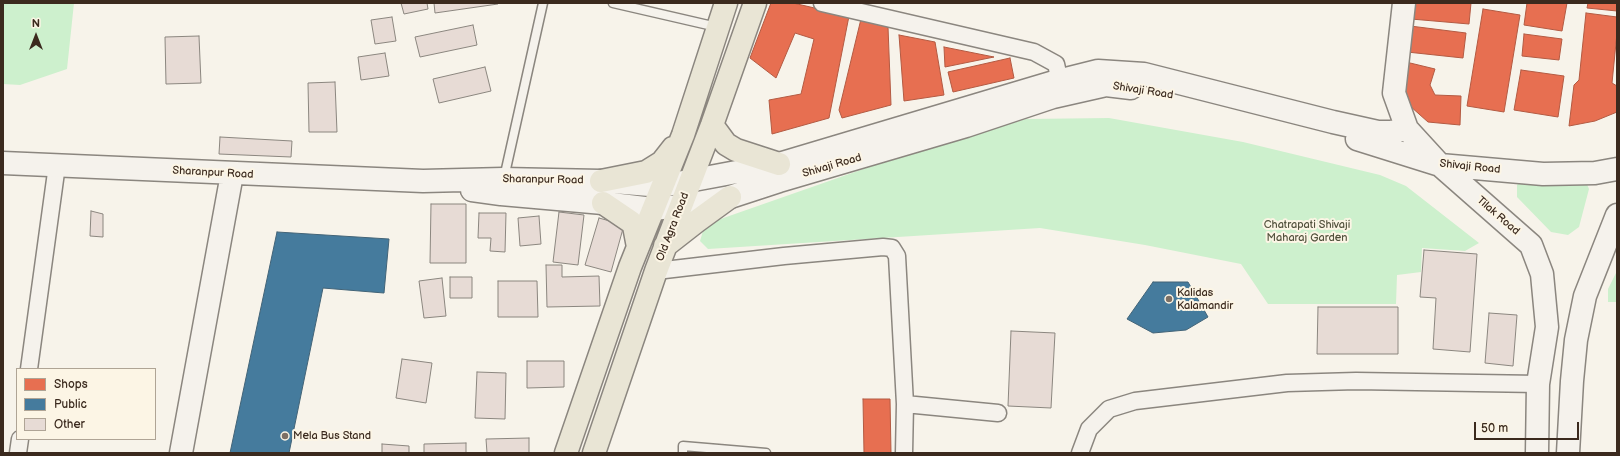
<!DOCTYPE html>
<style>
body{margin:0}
#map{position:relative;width:1620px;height:456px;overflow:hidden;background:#f7f3ea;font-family:"Balsamiq Sans",sans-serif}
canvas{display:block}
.frame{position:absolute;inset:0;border:4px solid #3b2a1e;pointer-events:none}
.legend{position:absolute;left:16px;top:368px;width:140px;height:72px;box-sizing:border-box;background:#fcf5e5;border:1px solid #afa495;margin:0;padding:5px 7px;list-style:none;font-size:12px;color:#3b2a1e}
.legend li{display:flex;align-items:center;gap:8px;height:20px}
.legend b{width:20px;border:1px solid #afa495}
.north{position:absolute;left:16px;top:16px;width:40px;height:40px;-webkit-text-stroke:3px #fcf5e5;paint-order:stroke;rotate:0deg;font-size:11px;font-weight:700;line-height:16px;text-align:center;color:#3b2a1e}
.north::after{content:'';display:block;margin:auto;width:14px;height:18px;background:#3b2a1e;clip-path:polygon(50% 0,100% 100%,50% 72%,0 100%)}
.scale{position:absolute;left:1474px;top:422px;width:105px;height:18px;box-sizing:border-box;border:2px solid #3b2a1e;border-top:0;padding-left:5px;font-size:12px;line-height:14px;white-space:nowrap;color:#3b2a1e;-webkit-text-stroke:3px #fcf5e5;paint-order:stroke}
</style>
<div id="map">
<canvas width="1620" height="456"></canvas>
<div class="frame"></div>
<ul class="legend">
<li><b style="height:11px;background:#e76f51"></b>Shops</li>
<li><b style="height:11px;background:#457b9d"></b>Public</li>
<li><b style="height:11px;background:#e7dbd5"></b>Other</li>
</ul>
<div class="north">N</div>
<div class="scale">50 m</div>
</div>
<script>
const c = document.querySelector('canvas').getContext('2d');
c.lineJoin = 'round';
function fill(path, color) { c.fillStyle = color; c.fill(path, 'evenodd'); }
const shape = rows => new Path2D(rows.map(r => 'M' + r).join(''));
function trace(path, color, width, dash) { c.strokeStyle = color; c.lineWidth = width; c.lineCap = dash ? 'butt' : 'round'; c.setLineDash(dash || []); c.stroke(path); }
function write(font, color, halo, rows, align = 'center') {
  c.font = font + ' "Balsamiq Sans",sans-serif'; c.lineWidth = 4; c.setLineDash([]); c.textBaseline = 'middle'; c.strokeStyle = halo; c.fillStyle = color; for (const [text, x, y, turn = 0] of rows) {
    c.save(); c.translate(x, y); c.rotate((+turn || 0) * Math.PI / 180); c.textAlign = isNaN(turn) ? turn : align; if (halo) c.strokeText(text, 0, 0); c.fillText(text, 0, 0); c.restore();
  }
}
const green = shape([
 [3,3,74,3,67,69,20,85,3,84],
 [1109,118,1243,142,1380,175,1406,186,1479,243,1465,251,1422,248,1421,272,1397,275,1396,304,1268,304,1241,264,1145,245,1040,228,708,249,700,241,703,231,712,222,892,159,1026,119],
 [1522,179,1586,182,1589,189,1579,227,1568,235,1551,232,1517,197,1517,185],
 [1617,271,1617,302,1608,302,1608,289]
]);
const shops = shape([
 [771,3,793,3,849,16,829,118,772,134,769,100,801,94,814,39,795,33,776,78,750,58,771,3],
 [1412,3,1471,3,1469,24,1411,19,1412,3],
 [1527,3,1567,3,1562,31,1524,25,1527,3],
 [1588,3,1617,3,1617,11,1587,8,1588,3],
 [1483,9,1520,15,1504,112,1467,106,1483,9],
 [1586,13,1617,17,1617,33,1612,83,1617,86,1617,112,1595,121,1569,126,1574,85,1579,80,1586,13],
 [861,19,888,27,891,105,842,118,839,110,861,19],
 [1410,26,1466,33,1463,58,1407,52,1410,26],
 [1524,34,1562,39,1559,60,1522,56,1524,34],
 [899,35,935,42,944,95,904,101,899,35],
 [944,47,994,57,945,67,944,47],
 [1010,58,1014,78,953,92,948,72,1010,58],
 [1406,62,1435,69,1430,85,1435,95,1461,96,1460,125,1428,122,1401,98,1406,62],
 [1521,70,1564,76,1558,117,1514,110,1521,70],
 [863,399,890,399,891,453,864,453,863,399]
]);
const public = shape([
 [277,232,389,239,384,293,323,288,289,453,230,453,277,232],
 [1153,282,1188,282,1208,317,1186,330,1153,333,1127,319,1153,282]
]);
const building = shape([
 [401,3,427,3,428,9,404,14,401,3],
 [434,3,497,3,498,4,435,13,434,3],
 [392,17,396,41,375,44,371,20,392,17],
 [473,25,477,45,420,57,415,37,473,25],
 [199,36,201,83,166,84,165,37,199,36],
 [385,53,389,76,361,80,358,57,385,53],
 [485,67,491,91,439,103,433,79,485,67],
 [335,82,337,132,309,132,308,83,335,82],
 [220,137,292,141,291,157,219,154,220,137],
 [431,204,466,204,466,263,430,263,431,204],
 [91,211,103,214,103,237,90,236,91,211],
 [559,212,584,215,578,265,553,262,559,212],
 [479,213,506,213,505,252,490,251,491,238,478,238,479,213],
 [539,216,541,244,520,246,518,218,539,216],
 [599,218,624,225,611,272,585,265,599,218],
 [1424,250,1477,254,1470,352,1433,349,1436,298,1420,297,1424,250],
 [546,265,562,265,562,277,599,276,600,306,547,307,546,265],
 [450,277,472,277,472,298,450,298,450,277],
 [442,278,446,316,424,318,419,281,442,278],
 [498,281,537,281,538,317,498,317,498,281],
 [1318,307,1398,307,1398,354,1317,354,1318,307],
 [1489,313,1517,315,1513,366,1485,363,1489,313],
 [1011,331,1055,333,1051,408,1008,406,1011,331],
 [402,359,432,363,426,403,396,398,402,359],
 [527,361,564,361,564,387,527,388,527,361],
 [477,372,506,373,505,419,475,418,477,372],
 [529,438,529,453,487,453,486,439,529,438],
 [466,443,466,453,424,453,424,444,466,443],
 [382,444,409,446,409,453,382,453,382,444]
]);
const lane = shape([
 [613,3,717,27],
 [504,178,543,3],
 [683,453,683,446,766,453]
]);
const street = shape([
 [822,3,1034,52,1056,64,1062,91],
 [656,271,784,256,883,247,892,248,897,256,905,404,998,413],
 [29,369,57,165],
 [18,453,20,439],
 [904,453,905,404],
 [1080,453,1089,429,1109,409,1135,401,1287,383,1356,381,1538,384]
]);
const secondary = shape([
 [1404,3,1394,93,1407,129,1440,165,1531,245,1542,274,1547,327,1538,384,1537,453],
 [1357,139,1440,165,1543,174,1595,173,1617,169],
 [3,163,423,181,503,179,601,181,662,186,779,164,1054,82,1098,71,1144,74,1333,122,1378,132,1390,132,1407,129],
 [472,190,501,194,603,203,653,209,681,206,730,197,779,181,966,126,1053,97,1106,85,1131,88],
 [181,453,232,174],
 [1568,453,1572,381,1576,340,1585,296,1617,215]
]);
const highway = shape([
 [712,125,726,144,736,150,779,164],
 [601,181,646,172,662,162,673,148],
 [603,203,631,222,634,226,638,247],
 [665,246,697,221,730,197],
 [566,453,630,267,683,135,726,3],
 [594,453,656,271,712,125,755,3]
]);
const markers = [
 [1169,299,4,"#7d7065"],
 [285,436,4,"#7d7065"]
];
const streetNames = [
 ["Shivaji Road",1143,91,9],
 ["Shivaji Road",832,166,-16],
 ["Shivaji Road",1470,167,6],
 ["Sharanpur Road",213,173,3],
 ["Sharanpur Road",543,180,1],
 ["Tilak Road",1498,216,41],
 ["Old Agra Road",673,227,-69]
];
const parkNames = [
 ["Chatrapati Shivaji",1307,225],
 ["Maharaj Garden",1307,238]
];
const poiNames = [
 ["Kalidas",1177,293],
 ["Kalamandir",1177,306],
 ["Mela Bus Stand",293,436]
];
fill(green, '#cdf0cd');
fill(shops, '#e76f51');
trace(shops, '#b35a42', 1);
fill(public, '#457b9d');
trace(public, '#426377', 1);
fill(building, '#e7dbd5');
trace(building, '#8b867f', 1);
trace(lane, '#8b867f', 11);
trace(street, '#8b867f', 19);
trace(secondary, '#8b867f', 25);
trace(highway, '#8b867f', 25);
trace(lane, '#f5f2ec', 8);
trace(street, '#f5f2ec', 16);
trace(secondary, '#f5f2ec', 22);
trace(highway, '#e9e5d5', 22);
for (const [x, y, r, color] of markers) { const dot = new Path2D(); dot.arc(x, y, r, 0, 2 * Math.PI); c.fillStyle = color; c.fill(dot); trace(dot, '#fcf5e5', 1.5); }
write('11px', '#3b2a1e', '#fcf5e5', streetNames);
write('11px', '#51513c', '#fcf5e5', parkNames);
write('11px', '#3b2a1e', '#fcf5e5', poiNames, 'left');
</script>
